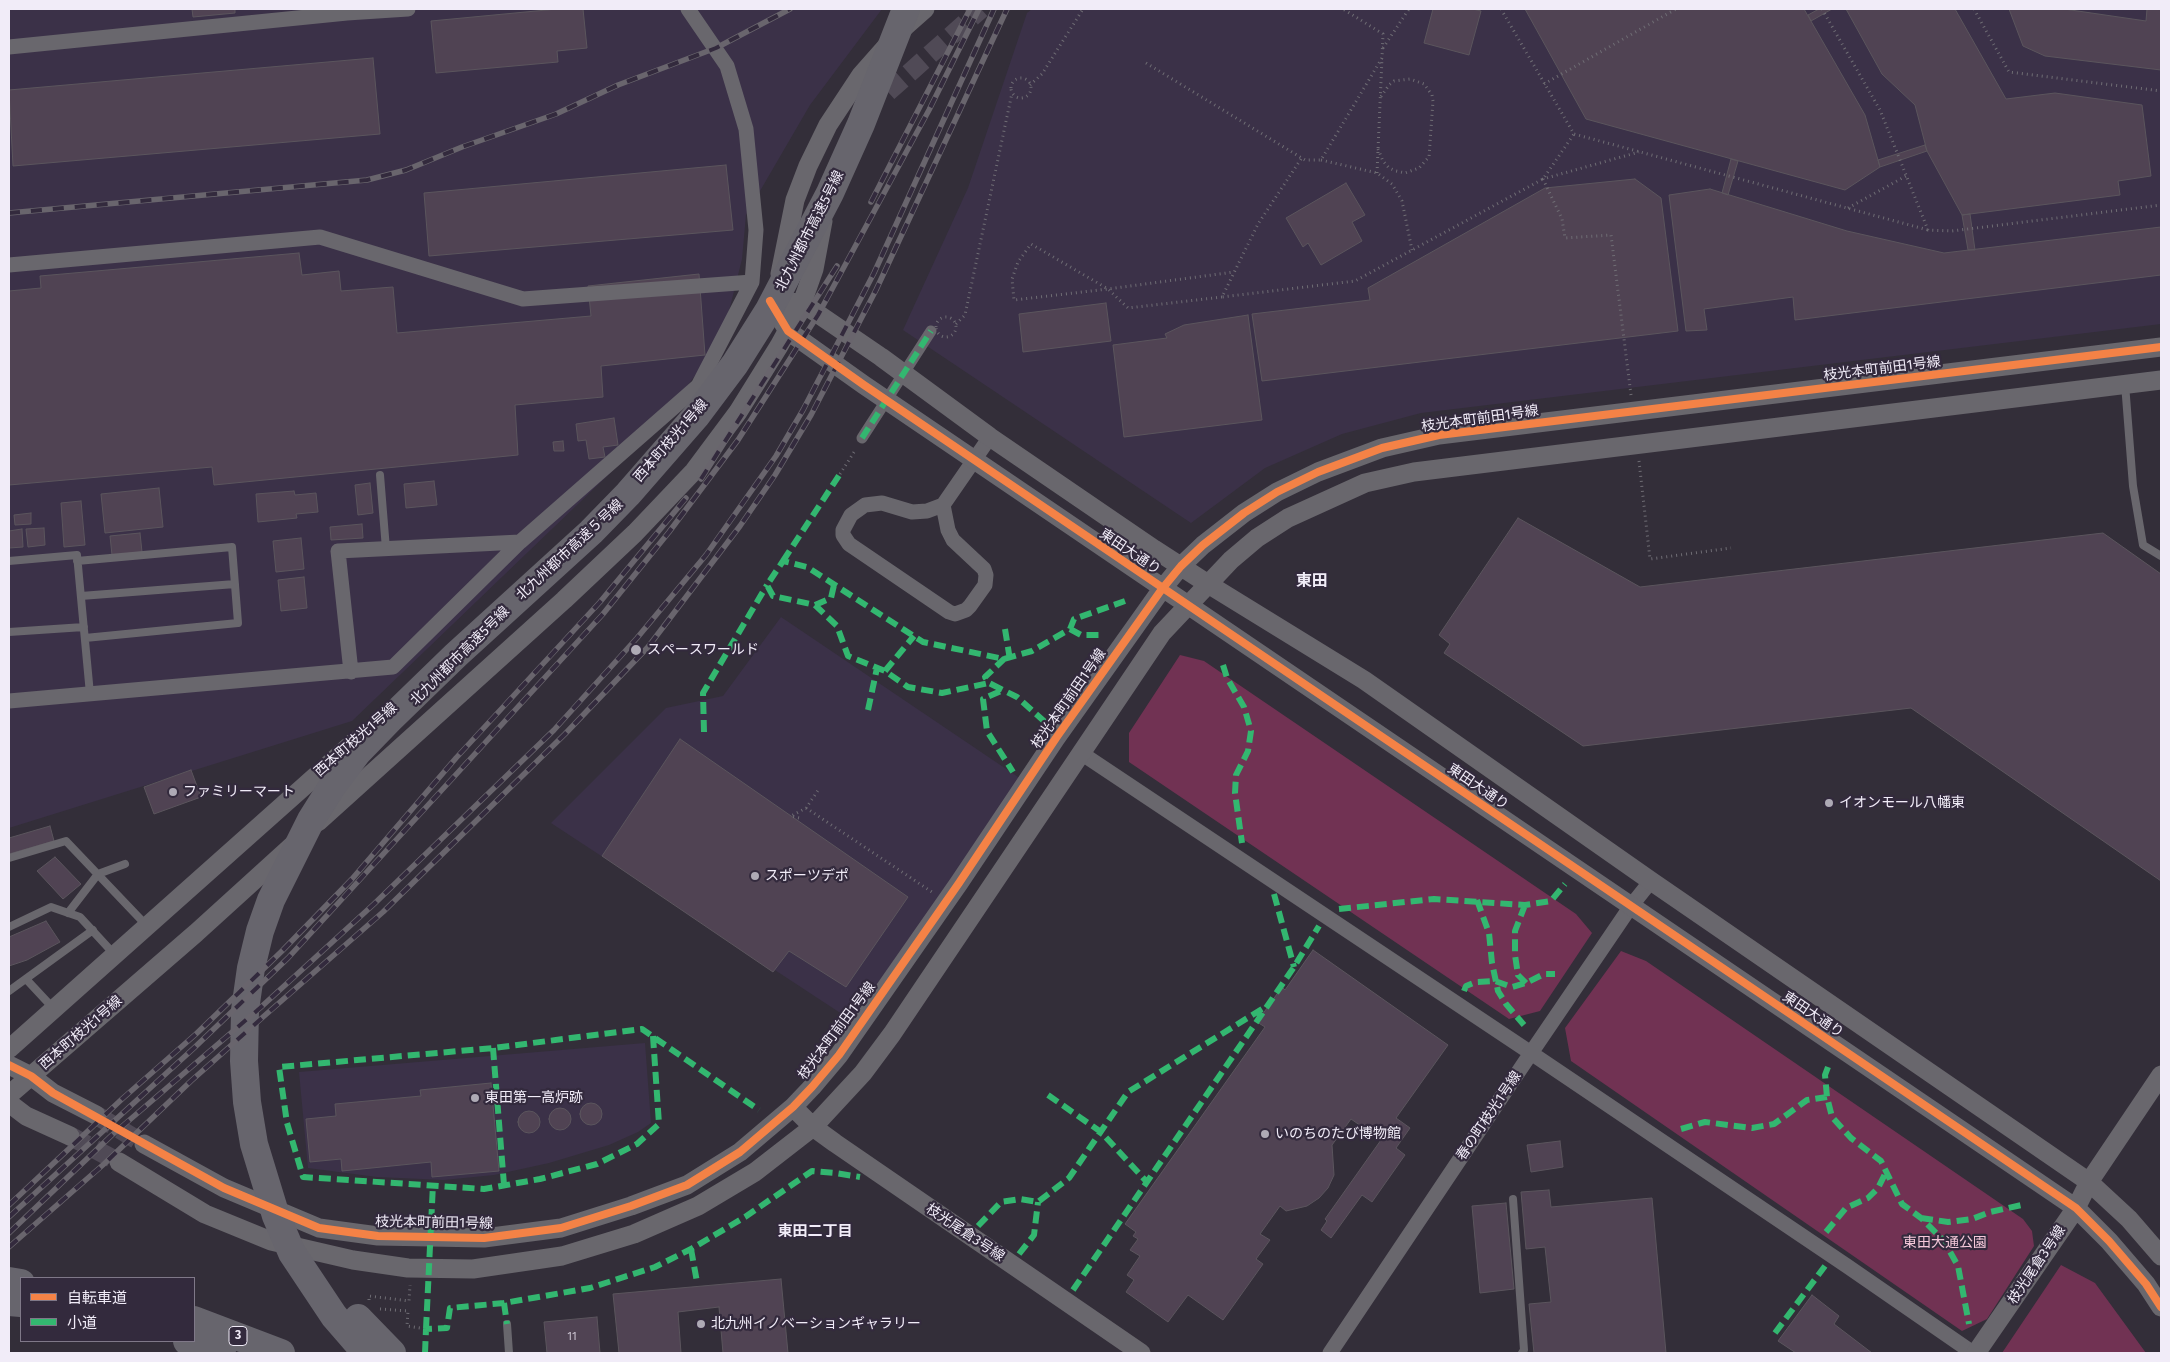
<!DOCTYPE html>
<meta charset="utf-8">
<style>
body{margin:0}
#map{position:relative;width:2170px;height:1362px;overflow:hidden;background:#332e39;font-family:"Fira Sans","Noto Sans JP",sans-serif}
canvas{display:block}
.frame{position:absolute;inset:0;border:10px solid #f1ecf8;pointer-events:none}
.legend{position:absolute;left:20px;top:1277px;width:175px;height:65px;box-sizing:border-box;background:#332a3d;border:1px solid #7f7888;margin:0;padding:6px 9px;list-style:none;font-size:15px;color:#f1ecf8}
.legend li{display:flex;align-items:center;gap:10px;height:25px}
.legend b{width:25px;border:1px solid #7f7888}
</style>
<div id="map">
<canvas width="2170" height="1362"></canvas>
<div class="frame"></div>
<ul class="legend">
<li><b style="height:6px;background:#f48246"></b>自転車道</li>
<li><b style="height:6px;background:#33b770"></b>小道</li>
</ul>
</div>
<script>
const c = document.querySelector('canvas').getContext('2d');
c.lineJoin = 'round';
function fill(path, color) { c.fillStyle = color; c.fill(path, 'evenodd'); }
const shape = rows => new Path2D(rows.map(r => 'M' + r).join(''));
function trace(path, color, width, dash) { c.strokeStyle = color; c.lineWidth = width; c.lineCap = dash ? 'butt' : 'round'; c.setLineDash(dash || []); c.stroke(path); }
function write(font, color, halo, rows, align = 'center') {
  c.font = font + ' "Fira Sans","Noto Sans JP",sans-serif'; c.lineWidth = 4.5; c.setLineDash([]); c.textBaseline = 'middle'; c.strokeStyle = halo; c.fillStyle = color; for (const [text, x, y, turn = 0] of rows) {
    c.save(); c.translate(x, y); c.rotate((+turn || 0) * Math.PI / 180); c.textAlign = isNaN(turn) ? turn : align; if (halo) c.strokeText(text, 0, 0); c.fillText(text, 0, 0); c.restore();
  }
}
const built = shape([
 [9,9,882,9,810,105,746,215,742,259,722,339,654,431,352,721,9,828],
 [1032,9,2161,9,2161,324,1421,413,1342,434,1265,468,1191,523,903,330,968,188,1027,13],
 [781,617,1024,781,851,1020,551,823,666,708,723,696],
 [645,1043,651,1123,638,1132,609,1145,549,1163,494,1175,444,1180,377,1177,308,1168,299,1072]
]);
const green = shape([
 [1180,655,1204,661,1576,914,1592,933,1540,1011,1509,1019,1129,762,1129,733],
 [1621,951,1646,961,2023,1219,2032,1231,2034,1246,1987,1319,1962,1331,1571,1061,1565,1028],
 [2061,1265,2095,1283,2146,1353,2002,1353]
]);
const building = shape([
 [192,9,235,9,235,13,193,17,192,9],
 [557,9,583,9,587,48,557,51,558,62,436,73,431,21,557,9],
 [1433,9,1473,9,1481,11,1469,55,1424,43,1433,9],
 [1525,9,1804,9,1865,115,1880,167,1845,190,1586,119,1525,9],
 [1819,9,1832,9,1811,21,1808,15,1819,9],
 [1846,9,1955,9,2006,99,2055,93,2142,105,2151,176,2118,181,2120,195,1962,215,1927,151,1915,105,1882,74,1846,9],
 [2009,9,2064,9,2146,21,2147,9,2161,9,2161,70,2045,56,2023,46,2009,9],
 [373,58,380,134,13,166,9,90,373,58],
 [1925,145,1927,151,1880,167,1878,160,1925,145],
 [1731,159,1738,161,1728,195,1722,193,1731,159],
 [726,165,733,230,429,256,424,193,726,165],
 [1635,179,1661,198,1678,331,1262,381,1252,314,1370,300,1368,288,1545,188,1635,179],
 [1346,183,1365,215,1352,222,1362,241,1321,265,1308,243,1303,247,1286,218,1346,183],
 [1710,189,1847,231,1944,253,2161,227,2161,275,1795,320,1793,297,1704,309,1707,330,1686,331,1669,195,1710,189],
 [1970,214,1975,250,1968,250,1962,215,1970,214],
 [299,253,302,275,339,271,341,291,393,287,397,333,591,316,588,286,699,274,705,355,601,366,603,397,515,405,518,455,214,485,212,467,9,485,9,291,41,288,40,276,299,253],
 [1106,303,1111,341,1023,352,1019,314,1106,303],
 [1248,315,1262,420,1124,437,1113,345,1167,338,1165,334,1184,325,1248,315],
 [614,418,618,445,603,447,605,457,589,459,586,440,578,441,576,424,614,418],
 [563,441,564,451,554,451,553,442,563,441],
 [434,481,437,505,406,508,404,484,434,481],
 [370,483,373,513,358,515,355,485,370,483],
 [159,488,163,527,105,533,101,494,159,488],
 [294,491,295,495,316,493,318,512,296,514,297,518,258,522,256,494,294,491],
 [81,501,85,545,64,547,61,503,81,501],
 [31,513,31,524,15,525,14,515,31,513],
 [1518,518,1640,587,2103,533,2161,574,2161,881,1911,708,1583,746,1444,653,1450,644,1439,635,1518,518],
 [362,524,363,538,331,540,330,527,362,524],
 [44,528,45,545,28,547,26,529,44,528],
 [22,529,23,547,9,548,9,531,22,529],
 [140,533,142,552,112,555,110,536,140,533],
 [301,538,304,569,276,572,273,541,301,538],
 [304,577,307,608,281,611,278,580,304,577],
 [680,739,908,897,846,987,789,951,773,972,602,856,680,739],
 [191,770,201,797,154,814,144,787,191,770],
 [50,826,54,841,9,854,9,838,50,826],
 [55,857,81,884,63,899,37,871,55,857],
 [46,921,60,942,27,960,9,966,9,937,46,921],
 [1313,950,1448,1045,1396,1118,1410,1128,1396,1148,1405,1155,1372,1202,1362,1195,1331,1238,1321,1230,1327,1221,1325,1219,1381,1140,1351,1119,1332,1145,1334,1175,1328,1188,1319,1198,1307,1206,1286,1211,1280,1206,1260,1234,1270,1240,1256,1259,1263,1264,1223,1320,1188,1295,1168,1322,1126,1292,1134,1280,1127,1275,1140,1256,1130,1250,1138,1239,1133,1236,1136,1232,1125,1224,1265,1027,1257,1022,1282,987,1285,990,1313,950],
 [491,1083,499,1171,432,1177,431,1162,342,1171,341,1159,310,1162,306,1119,336,1116,335,1104,421,1096,420,1090,491,1083],
 '580 1114a11 11 0 1 1 22 0a11 11 0 1 1-22 0Z',
 '549 1119a11 11 0 1 1 22 0a11 11 0 1 1-22 0Z',
 '518 1122a11 11 0 1 1 22 0a11 11 0 1 1-22 0Z',
 [1560,1141,1563,1167,1531,1172,1527,1145,1560,1141],
 [1549,1190,1551,1207,1652,1198,1666,1353,1534,1353,1529,1304,1551,1302,1545,1247,1526,1249,1521,1192,1549,1190],
 [1506,1203,1514,1289,1480,1293,1472,1206,1506,1203],
 [781,1279,788,1353,619,1353,613,1294,781,1279],
 [1812,1295,1839,1316,1834,1324,1872,1353,1796,1353,1778,1341,1812,1295],
 [719,1307,723,1353,681,1353,678,1312,719,1307],
 [597,1317,600,1353,547,1353,544,1322,597,1317]
]);
const tertiaryTunnel = shape([
 [888,92,981,9],
 [96,1115,144,1144],
 [70,1136,119,1162]
]);
const path = shape([
 [1501,9,1574,134,1928,230],
 [1822,9,1880,110,1928,230,1952,231,2161,205],
 [1974,9,2009,72,2161,91],
 [1383,48,1409,9],
 [1146,63,1305,160,1321,160,1382,58,1383,34,1343,9],
 '1011 88a10 10 0 1 1 20 0a10 10 0 1 1-20 0Z',
 [1544,84,1676,9],
 [1030,85,1042,74,1083,9],
 [1378,149,1383,161,1389,168,1396,171,1405,173,1419,168,1429,157,1433,101,1432,95,1424,84,1410,79,1394,81,1389,85,1380,98],
 [1301,159,1258,224,1222,297,1355,281,1543,179,1574,134],
 [1321,160,1377,173,1392,184,1402,201,1412,250],
 [1377,173,1382,58],
 [1848,208,1906,176],
 [1222,297,1128,308,1108,289,1031,244,1018,262,1012,279,1014,300,1108,289,1234,272],
 '936 327a10 10 0 1 1 20 0a10 10 0 1 1-20 0Z',
 [956,324,965,315,1012,93],
 [1631,395,1611,235,1565,238,1562,219,1543,179,1639,152],
 [1639,461,1650,559,1731,548],
 [840,474,856,449],
 [806,808,932,892],
 [799,818,791,816,806,808,819,789],
 [369,1300,369,1296,409,1301,410,1285],
 [380,1309,408,1311,407,1326,426,1329]
]);
const service = shape([
 [2125,384,2133,486,2143,545,2161,556],
 [380,475,386,549],
 [9,561,77,555,90,694],
 [77,561,232,547,238,623,85,638],
 [81,596,235,584],
 [9,632,84,627],
 [9,858,66,841,147,926],
 [68,913,98,874,125,864],
 [9,927,51,907,80,917,114,954],
 [26,979,53,1008],
 [9,991,93,930],
 [1513,1199,1524,1350,1522,1353],
 [507,1324,509,1353]
]);
const pedestrian = shape([
 [862,438,931,331]
]);
const minor = shape([
 [9,47,347,13,408,9],
 [9,265,320,237,523,299,752,282],
 [943,505,948,530,953,540,984,569,986,575,985,585,970,606,966,610,955,614,949,612,849,544,843,535,843,530,851,515,865,505,882,503,912,512,927,511,943,505,990,437],
 [351,672,338,551,520,542],
 [9,701,393,667,520,542,698,386,752,282,756,230,746,129,727,66,688,9],
 [1081,753,1531,1053,1847,1266,1973,1353],
 [1330,1353,1531,1053,1631,906,1651,881]
]);
const tertiary = shape([
 [780,274,795,200,808,166,828,125,861,75,899,32,925,9],
 [770,301,788,331,864,385,2076,1208,2109,1241,2146,1284,2161,1307],
 [770,301,802,303,881,357,990,437,1154,549,1208,584,1364,680,1651,881,2089,1182,2129,1219,2161,1256],
 [318,822,564,600,635,533,694,471,738,412,779,346,801,306,814,269,823,221],
 [9,1049,355,741],
 [9,1065,31,1076,53,1093,96,1115],
 [9,1095,196,933,294,844],
 [9,1103,26,1116,70,1136],
 [793,1107,813,1127,835,1143,1141,1353],
 [144,1144,224,1188,319,1228,378,1236,484,1238,561,1228,631,1206,687,1185,740,1152,793,1107,812,1087,839,1055,959,883,1056,738,1162,589,1181,566,1203,545,1244,513,1277,492,1318,472,1382,448,1439,435,2161,347],
 [119,1162,205,1214,271,1241,353,1260,408,1268,473,1269,562,1256,634,1234,698,1206,755,1172,813,1127,863,1073,892,1034,1162,633,1231,560,1257,538,1288,518,1365,483,1414,472,2161,380],
 [1976,1353,2076,1208,2089,1182,2161,1075]
]);
const motorway = shape([
 [9,1281,21,1283],
 [9,1302,21,1303],
 [358,1318,392,1353],
 [194,1320,281,1353],
 [187,1341,222,1353],
 [366,1353,334,1316,292,1253,276,1216,254,1144,247,1102,244,1061,245,1010,251,968,260,931,271,900,311,820,333,785,357,753,389,720,456,655,591,532,628,494,696,416,735,364,769,310,830,193,861,124,906,9]
]);
const rail = shape([
 [871,202,970,9],
 [9,213,367,180,406,170,462,147,556,114,618,85,716,48,790,9],
 [701,479,837,266],
 [9,1205,122,1099,196,1034,282,951,352,879,456,758,600,602,686,498],
 [9,1217,194,1048,288,958,603,614,669,532,738,440,818,315,929,110,979,9],
 [9,1233,112,1135,260,1008,374,904,554,730,637,638,706,555,776,456,803,410,874,273,994,9],
 [9,1247,104,1164,191,1081,263,1017,383,912,565,734,648,647,740,526,775,475,811,415,876,290,1007,9]
]);
const quiet = shape([
 [862,438,931,331],
 [783,561,840,474],
 [815,605,831,598,834,585],
 [1005,629,1010,660,1004,659,985,677,989,683,1003,690,983,699,987,731,1013,772],
 [1070,629,1081,635,1104,635],
 [1223,665,1227,678,1244,707,1251,731,1248,751,1236,775,1235,793,1242,843],
 [885,671,914,636],
 [868,710,877,668],
 [1045,722,1017,697,989,683,942,693,908,687,885,671,848,656,837,626,815,605,773,596,767,585,783,561,807,567,923,642,1004,659,1032,651,1070,629,1074,619,1125,601],
 [704,732,703,693,767,585],
 [1274,894,1294,967],
 [1477,900,1489,933,1492,963,1498,991,1506,1004,1524,1025],
 [1525,905,1515,931,1515,955,1518,975,1526,983],
 [1339,909,1434,899,1525,905,1551,901,1565,884],
 [1464,991,1466,986,1476,982,1495,981,1512,987,1526,983,1544,974,1555,974],
 [653,1036,659,1124,637,1144,597,1164,540,1179,484,1189,303,1177,287,1123,279,1067,493,1048,642,1029,759,1110],
 [493,1048,504,1185],
 [1828,1067,1825,1075,1827,1097,1832,1117,1851,1138,1881,1161,1902,1204,1921,1218,1944,1241,1958,1266,1969,1324],
 [1048,1095,1101,1132,1146,1181],
 [1681,1129,1705,1122,1752,1128,1774,1124,1807,1100,1827,1097],
 [1921,1218,1948,1222,1972,1219,1990,1212,2026,1204],
 [978,1226,1001,1202,1020,1199,1038,1202,1069,1178,1128,1092,1262,1009],
 [1826,1232,1846,1208,1868,1198,1878,1188,1886,1172],
 [691,1249,697,1282],
 [1019,1254,1034,1235,1038,1202],
 [1073,1290,1294,967,1319,926],
 [504,1303,507,1324],
 [426,1329,433,1184],
 [1775,1333,1825,1266],
 [425,1353,426,1329,447,1328,450,1308,504,1303,590,1288,655,1267,691,1249,745,1217,812,1171,835,1173,860,1177]
]);
const cycleway = shape([
 [770,301,788,331,864,385,2076,1208,2109,1241,2146,1284,2161,1307],
 [9,1065,31,1076,53,1093,224,1188,319,1228,378,1236,484,1238,561,1228,631,1206,687,1185,740,1152,793,1107,812,1087,839,1055,959,883,1056,738,1162,589,1181,566,1203,545,1244,513,1277,492,1318,472,1382,448,1439,435,2161,347]
]);
const markers = [
 [636,650,6,"#aeaab5"],
 [173,792,5,"#aeaab5"],
 [1829,803,5,"#aeaab5"],
 [755,876,5,"#aeaab5"],
 [475,1098,5,"#aeaab5"],
 [1265,1134,5,"#aeaab5"],
 [701,1324,5,"#aeaab5"]
];
const numberNames = [
 ["11",572,1337]
];
const shields = [
 [238,1336,18]
];
const shieldNames = [
 ["3",238,1336]
];
const streetNames = [
 ["北九州都市高速5号線",810,231,-63],
 ["枝光本町前田1号線",1882,369,-7],
 ["枝光本町前田1号線",1480,419,-8],
 ["西本町枝光1号線",671,441,-49],
 ["北九州都市高速５号線",570,550,-43],
 ["東田大通り",1130,552,34],
 ["北九州都市高速5号線",460,656,-45],
 ["枝光本町前田1号線",1069,699,-55],
 ["西本町枝光1号線",356,740,-41],
 ["東田大通り",1478,787,34],
 ["東田大通り",1813,1015,34],
 ["枝光本町前田1号線",837,1031,-53],
 ["西本町枝光1号線",81,1033,-41],
 ["春の町枝光1号線",1489,1116,-56],
 ["枝光本町前田1号線",434,1223,1],
 ["枝光尾倉3号線",965,1233,34],
 ["枝光尾倉3号線",2037,1265,-56]
];
const poiNames = [
 ["スペースワールド",647,650],
 ["ファミリーマート",183,792],
 ["イオンモール八幡東",1839,803],
 ["スポーツデポ",765,876],
 ["東田第一高炉跡",485,1098],
 ["いのちのたび博物館",1275,1134],
 ["北九州イノベーションギャラリー",711,1324]
];
const parkNames = [
 ["東田大通公園",1945,1243]
];
const neighbourhoodNames = [
 ["東田二丁目",815,1232]
];
const quarterNames = [
 ["東田",1312,582]
];
fill(built, '#3b3148');
fill(green, '#713253');
fill(building, '#504353');
trace(building, '#5b555d', 1);
trace(tertiaryTunnel, '#504a56', 19, [19, 9]);
trace(path, '#6f6d74', 3, [1, 4]);
trace(service, '#69676d', 8);
trace(pedestrian, '#69676d', 11);
trace(minor, '#69676d', 15);
trace(tertiary, '#69676d', 19);
trace(motorway, '#67656d', 28);
trace(rail, '#69656d', 5.5);
trace(rail, '#332a3d', 4, [11]);
trace(quiet, '#33b770', 6, [12, 6]);
trace(cycleway, '#f48246', 8);
for (const [x, y, r, color] of markers) { const dot = new Path2D(); dot.arc(x, y, r, 0, 2 * Math.PI); c.fillStyle = color; c.fill(dot); trace(dot, '#332a3d', 2); }
write('11px', '#c9c2cf', null, numberNames);
for (const [x, y, w] of shields) { const box = new Path2D(); box.roundRect(x - w / 2, y - 9.5, w, 19, 4); c.fillStyle = '#332a3d'; c.fill(box); trace(box, '#f1ecf8', 1); }
write('bold 12px', '#f1ecf8', null, shieldNames);
write('14px', '#f1ecf8', '#332a3d', streetNames);
write('14px', '#f1ecf8', '#332a3d', poiNames, 'left');
write('14px', '#f5c8da', '#332a3d', parkNames);
write('bold 15px', '#f1ecf8', '#332a3d', neighbourhoodNames);
write('bold 16px', '#f1ecf8', '#332a3d', quarterNames);
</script>
